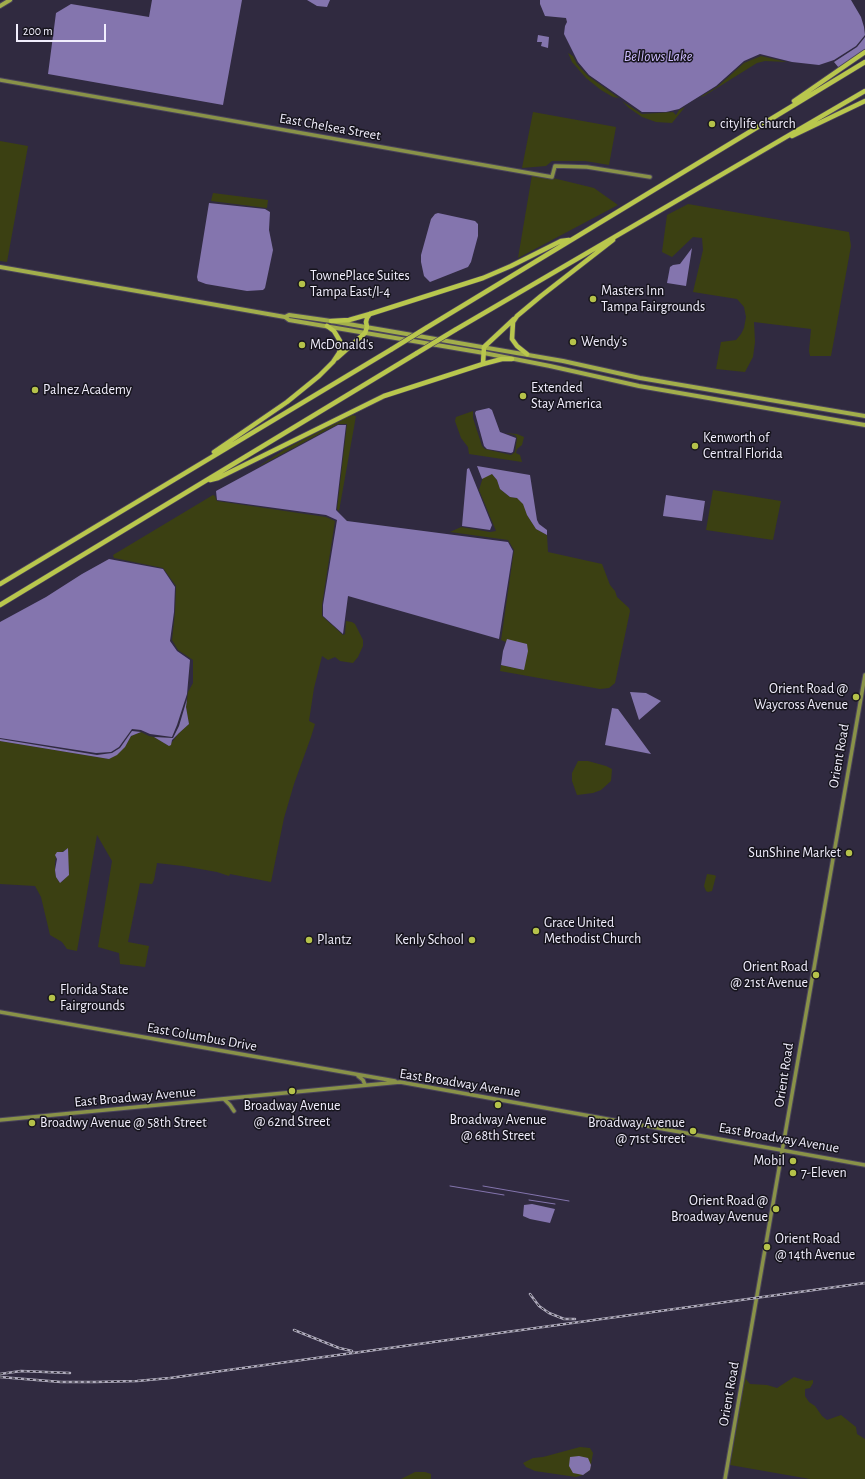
<!DOCTYPE html>
<style>
body{margin:0}
#map{position:relative;width:865px;height:1479px;overflow:hidden;background:#302a40;font-family:"Alegreya Sans",sans-serif}
canvas{display:block}
.scale{position:absolute;left:16px;top:24px;width:90px;height:18px;box-sizing:border-box;border:2px solid #f1eefd;border-top:0;padding-left:5px;font-size:12px;line-height:14px;white-space:nowrap;color:#f1eefd;-webkit-text-stroke:3px #17151e;paint-order:stroke}
</style>
<div id="map">
<canvas width="865" height="1479"></canvas>
<div class="scale">200 m</div>
</div>
<script>
const c = document.querySelector('canvas').getContext('2d');
c.lineJoin = 'round';
function fill(path, color) { c.fillStyle = color; c.fill(path, 'evenodd'); }
const shape = rows => new Path2D(rows.map(r => 'M' + r).join(''));
function trace(path, color, width, dash) { c.strokeStyle = color; c.lineWidth = width; c.lineCap = dash ? 'butt' : 'round'; c.setLineDash(dash || []); c.stroke(path); }
function write(font, color, halo, rows, align = 'center') {
  c.font = font + ' "Alegreya Sans",sans-serif'; c.lineWidth = 3; c.setLineDash([]); c.textBaseline = 'middle'; c.strokeStyle = halo; c.fillStyle = color; for (const [text, x, y, turn = 0] of rows) {
    c.save(); c.translate(x, y); c.rotate((+turn || 0) * Math.PI / 180); c.textAlign = isNaN(turn) ? turn : align; if (halo) c.strokeText(text, 0, 0); c.fillText(text, 0, 0); c.restore();
  }
}
const green = shape([
 [568,53,573,56,577,64,588,76,619,98,613,97,601,90,586,78,572,62],
 [761,56,787,62,765,61,757,63,704,96,700,97,717,87,744,63],
 [622,101,642,114,673,112,676,115,679,110,685,107,672,123,656,122,642,117,629,108],
 [533,112,616,127,609,165,585,161,552,161,546,166,522,168],
 [0,141,28,146,7,262,0,261],
 [532,175,551,179,553,178,594,188,618,205,518,258],
 [213,193,268,200,267,208,211,201],
 [688,204,849,232,851,246,831,356,810,356,809,351,811,329,754,322,755,342,753,357,745,372,716,369,721,342,736,340,741,334,744,328,746,317,744,307,737,299,693,292,703,250,702,238,693,237,672,257,662,252,667,215],
 [473,411,473,418,482,446,485,449,511,455,515,452,517,438,515,435,505,433,517,434,524,437,522,445,517,449,516,453,520,455,522,462,469,454,468,447,461,438,455,421,456,417],
 [351,415,356,416,339,511,337,509,347,424,338,424,256,468,287,448],
 [492,474,497,480,500,489,510,497,517,498,524,504,527,515,536,529,547,535,548,552,602,564,610,585,615,591,617,597,629,608,630,611,615,683,609,688,600,689,500,671,501,665,524,670,507,640,506,642,501,640,514,550,508,540,450,532,461,527,490,532,496,531,479,490,483,477],
 [713,490,781,501,773,540,706,530],
 [213,495,215,496,217,501,326,517,335,521,322,605,322,616,343,635,345,634,346,621,352,622,355,624,363,640,363,646,358,657,353,663,340,661,335,657,328,660,322,656,314,688,309,721,315,724,311,737,294,784,284,818,271,882,230,874,229,876,217,872,183,866,157,863,154,880,152,884,140,883,128,942,149,946,145,967,120,964,119,953,98,947,112,861,97,835,77,951,67,949,62,942,50,935,41,897,35,886,0,884,0,741,109,759,125,747,131,736,141,732,149,736,154,737,169,746,179,733,189,724,186,707,188,692,193,683,193,660,178,650,172,640,175,612,176,586,163,568,114,558,113,555],
 [67,849,69,874,62,882,59,882,56,877,55,870,55,862,56,857,60,853],
 [578,761,588,761,606,766,612,769,611,781,601,790,593,793,577,795,572,781,572,773],
 [707,874,714,875,716,876,712,891,708,892,706,891,704,886],
 [794,1377,807,1381,813,1380,813,1383,810,1388,805,1389,805,1396,809,1402,815,1406,822,1416,827,1420,841,1415,856,1427,857,1434,865,1439,865,1479,810,1479,730,1465,745,1378,750,1384,767,1385,777,1388],
 [580,1447,590,1448,593,1453,590,1470,583,1475,576,1477,535,1471,526,1467,523,1463,533,1458,543,1457],
 [415,1472,425,1472,431,1474,431,1479,401,1479]
]);
const water = shape([
 [152,0,242,0,223,105,48,74,56,13,71,4,149,17],
 [307,0,330,0,327,7,317,6],
 [540,0,851,0,861,17,864,27,865,35,856,46,834,60,819,65,792,62,760,54,744,61,716,86,679,109,666,112,642,112,589,75,578,62,564,34,565,26,567,22,566,18,545,16,540,4],
 [538,35,549,37,548,48,541,46,542,42,537,42],
 [865,37,865,50,839,68,834,62,857,47],
 [209,203,265,209,270,212,269,230,273,250,265,288,263,290,247,291,206,284,198,281,197,277],
 [438,213,475,221,478,224,478,236,471,262,468,267,430,282,424,276,421,262,421,255,431,219,435,214],
 [692,248,686,286,667,283,670,267,673,265,680,264],
 [489,408,492,410,500,432,516,438,513,452,511,453,487,449,484,446,475,413,476,411],
 [338,425,346,425,336,510,347,521,508,542,513,551,499,639,348,596,343,634,323,616,323,605,337,520,326,515,217,500,216,491],
 [477,466,530,475,537,520,539,524,547,530,547,535,536,529,527,515,523,504,517,498,510,497,500,489,497,480,492,474,482,479],
 [469,468,492,525,490,530,462,526,467,469],
 [666,495,705,501,702,521,663,516],
 [109,559,163,569,175,587,174,612,170,641,177,651,190,660,187,694,177,725,172,737,150,734,141,730,132,729,119,747,111,752,96,753,0,738,0,622,46,597,82,574],
 [507,639,527,644,528,651,524,670,501,665,503,651],
 [630,692,646,693,661,701,639,720],
 [187,699,186,707,189,724,179,733,172,740,171,745,169,746,154,737,173,738,179,726],
 [612,708,618,709,651,754,605,745],
 [132,731,141,732,131,736,125,747,117,755,109,759,0,741,0,739,97,755,112,753,120,748],
 [68,848,69,875,60,883,56,877,55,870,57,859,55,855,57,852,63,852],
 [532,1204,555,1209,550,1223,530,1219,523,1216,524,1205],
 [579,1456,588,1458,591,1465,590,1470,583,1475,573,1473,569,1466,570,1457]
]);
const stream = shape([
 [450,1186,504,1195],
 [483,1186,569,1201],
 [529,1200,555,1204]
]);
const secondary = shape([
 [0,80,552,177,555,166,587,167,650,177],
 [0,1012,395,1081],
 [358,1076,363,1080,365,1085],
 [224,1099,230,1105,234,1111],
 [0,1120,400,1082,865,1165],
 [725,1479,865,675]
]);
const primary = shape([
 [0,6,10,0],
 [0,267,285,317,289,315,331,321,563,361,640,378,865,416],
 [285,317,289,320,484,353,550,366,639,386,865,425]
]);
const highway = shape([
 [794,101,865,52],
 [792,136,865,101],
 [331,321,349,320,370,314,483,278,511,266,561,241,569,240],
 [426,328,865,62],
 [455,330,865,91],
 [527,354,517,346,512,339,513,322,517,316,541,296,613,240],
 [337,358,365,333,367,327,366,322,367,318,370,314],
 [483,364,484,347,514,319],
 [214,452,287,402,319,376,333,362,339,353,341,346,340,341,334,331,327,326],
 [210,480,218,478,384,396,483,364,502,359,512,359],
 [0,584,392,349],
 [0,605,417,353]
]);
const rail = shape([
 [530,1294,539,1306,549,1313,564,1319,575,1319],
 [294,1330,339,1348,352,1351],
 [0,1374,21,1371,70,1373],
 [0,1377,61,1382,95,1382,137,1381,170,1378,865,1283]
]);
const highwayBridge = shape([
 [392,349,426,328],
 [417,353,455,330]
]);
const markers = [
 [712,124,4,"#b5c24a"],
 [302,284,4,"#b5c24a"],
 [593,299,4,"#b5c24a"],
 [573,342,4,"#b5c24a"],
 [302,345,4,"#b5c24a"],
 [35,390,4,"#b5c24a"],
 [523,396,4,"#b5c24a"],
 [695,446,4,"#b5c24a"],
 [856,697,4,"#b5c24a"],
 [849,853,4,"#b5c24a"],
 [536,931,4,"#b5c24a"],
 [309,940,4,"#b5c24a"],
 [472,940,4,"#b5c24a"],
 [816,975,4,"#b5c24a"],
 [52,998,4,"#b5c24a"],
 [292,1091,4,"#b5c24a"],
 [498,1105,4,"#b5c24a"],
 [32,1123,4,"#b5c24a"],
 [693,1131,4,"#b5c24a"],
 [793,1161,4,"#b5c24a"],
 [793,1173,4,"#b5c24a"],
 [776,1209,4,"#b5c24a"],
 [767,1247,4,"#b5c24a"]
];
const poiNames = [
 ["citylife church",720,124],
 ["TownePlace Suites",310,276],
 ["Tampa East/I-4",310,292],
 ["Masters Inn",601,291],
 ["Tampa Fairgrounds",601,307],
 ["Wendy's",581,342],
 ["McDonald's",310,345],
 ["Extended",531,388],
 ["Stay America",531,404],
 ["Palnez Academy",43,390],
 ["Kenworth of",703,438],
 ["Central Florida",703,454],
 ["Orient Road @",848,689,"right"],
 ["Waycross Avenue",848,705,"right"],
 ["SunShine Market",841,853,"right"],
 ["Grace United",544,923],
 ["Methodist Church",544,939],
 ["Plantz",317,940],
 ["Kenly School",464,940,"right"],
 ["Orient Road",808,967,"right"],
 ["@ 21st Avenue",808,983,"right"],
 ["Florida State",60,990],
 ["Fairgrounds",60,1006],
 ["Broadway Avenue",292,1106,"center"],
 ["@ 62nd Street",292,1122,"center"],
 ["Broadway Avenue",498,1120,"center"],
 ["@ 68th Street",498,1136,"center"],
 ["Broadwy Avenue @ 58th Street",40,1123],
 ["Broadway Avenue",685,1123,"right"],
 ["@ 71st Street",685,1139,"right"],
 ["Mobil",785,1161,"right"],
 ["7-Eleven",801,1173],
 ["Orient Road @",768,1201,"right"],
 ["Broadway Avenue",768,1217,"right"],
 ["Orient Road",775,1239],
 ["@ 14th Avenue",775,1255]
];
const streetNames = [
 ["East Chelsea Street",330,127,10],
 ["Orient Road",839,756,-80],
 ["East Columbus Drive",202,1037,10],
 ["Orient Road",784,1075,-81],
 ["East Broadway Avenue",460,1083,9],
 ["East Broadway Avenue",135,1097,-5],
 ["East Broadway Avenue",779,1138,10],
 ["Orient Road",729,1394,-80]
];
const waterNames = [
 ["Bellows Lake",658,56]
];
fill(green, '#3b4012');
fill(water, '#8475ae');
trace(stream, '#8475ae', 1);
trace(secondary, '#4b455a', 5.5);
trace(primary, '#4b455a', 6);
trace(highway, '#4b455a', 6);
trace(secondary, '#899248', 3.5);
trace(primary, '#a2ae4b', 4);
trace(highway, '#b9c74d', 4.5);
trace(rail, '#afabbc', 2.5);
trace(rail, '#17151e', 1, [3]);
trace(highwayBridge, '#4b455a', 6, []);
trace(highwayBridge, '#b9c74d', 4.5);
for (const [x, y, r, color] of markers) { const dot = new Path2D(); dot.arc(x, y, r, 0, 2 * Math.PI); c.fillStyle = color; c.fill(dot); trace(dot, '#17151e', 1.5); }
write('14px', '#f1eefd', '#17151e', poiNames, 'left');
write('14px', '#f1eefd', '#17151e', streetNames);
write('italic 15px', '#cbbafc', '#17151e', waterNames);
</script>
